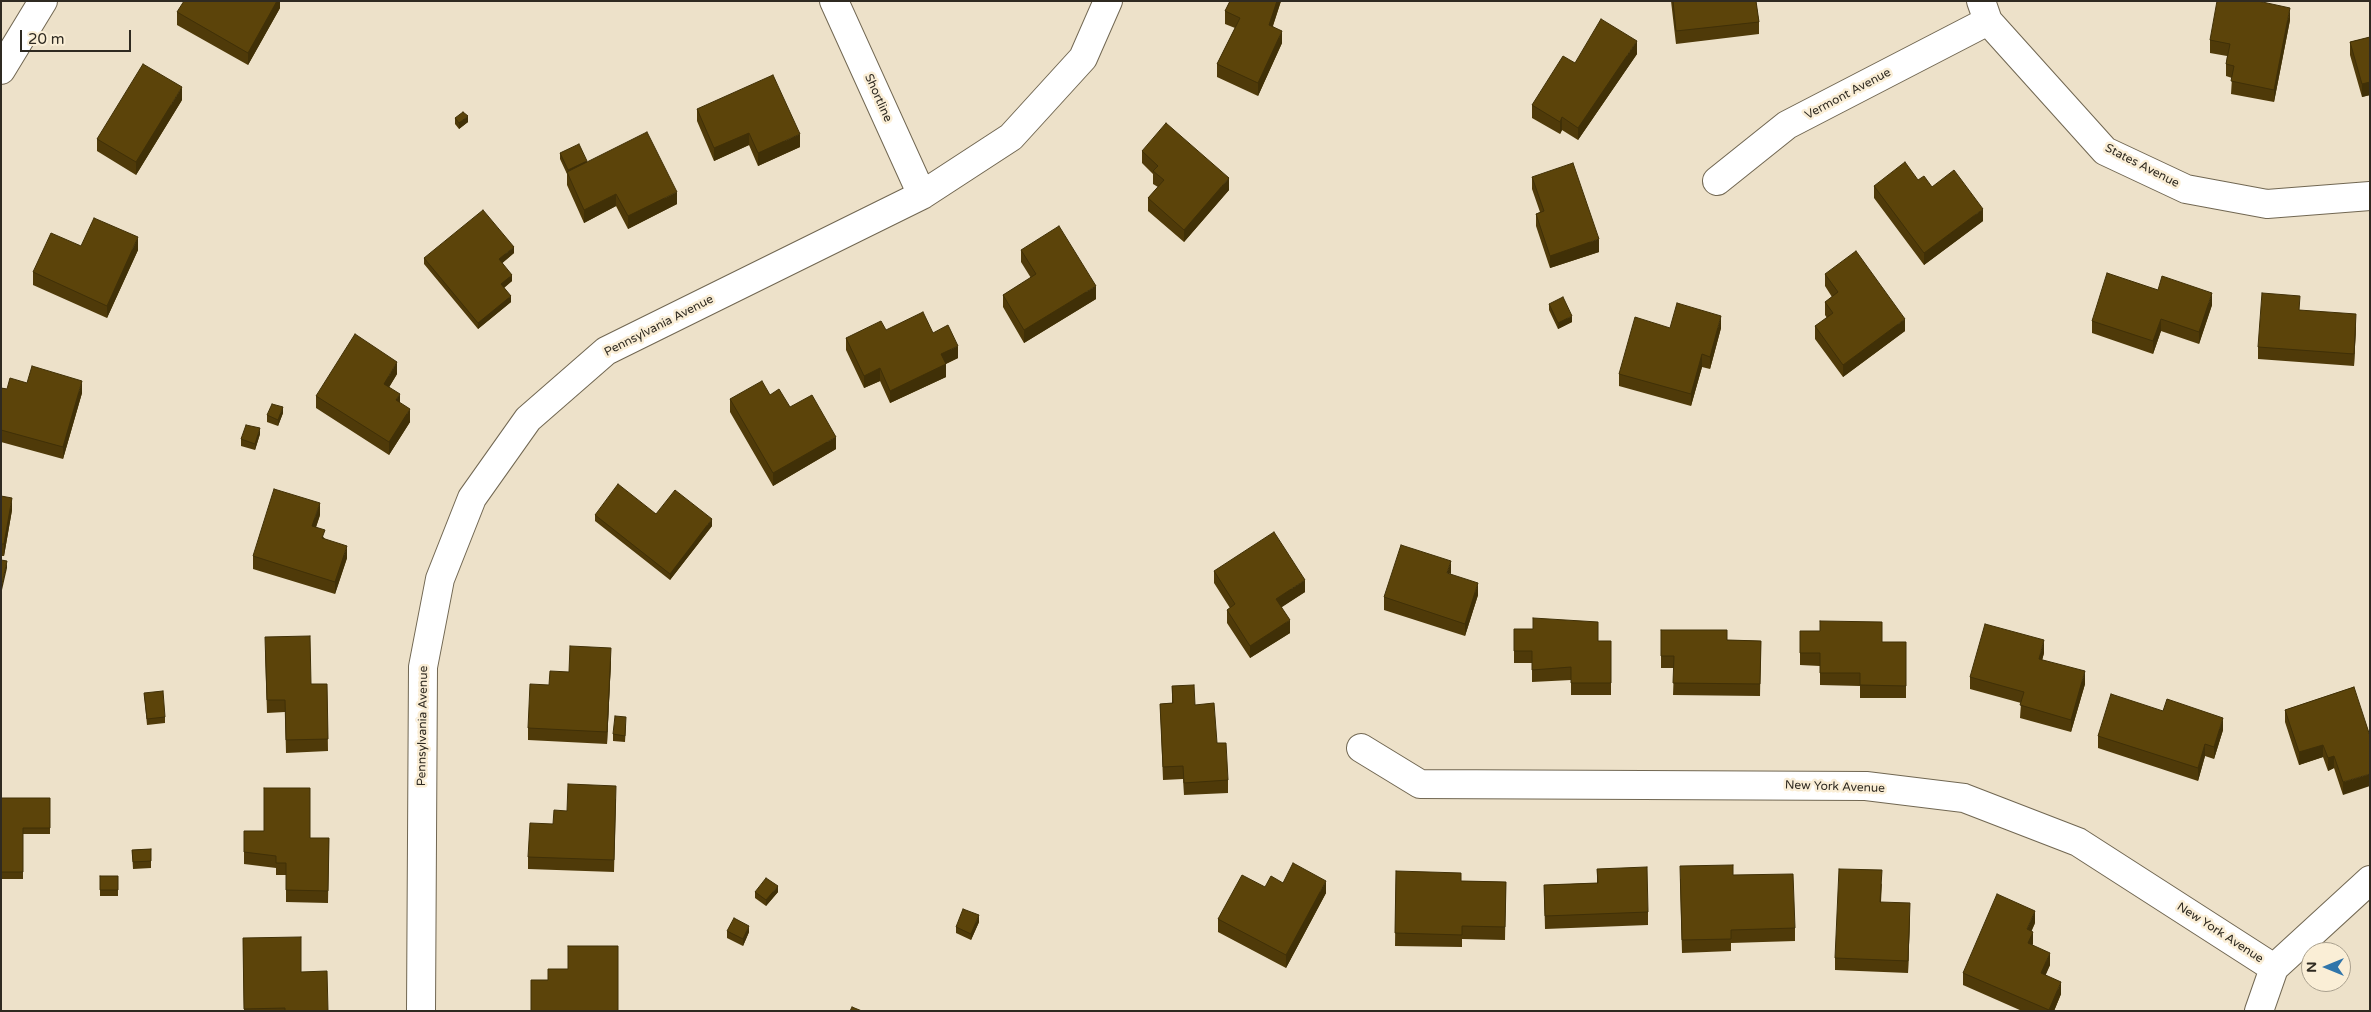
<!DOCTYPE html>
<style>
body{margin:0}
#map{position:relative;width:2371px;height:1012px;overflow:hidden;background:#ede1c9;font-family:"Varela Round",sans-serif}
canvas{display:block}
.frame{position:absolute;inset:0;border:2px solid #2f2a21;pointer-events:none}
.north{position:absolute;left:2301px;top:942px;width:50px;height:50px;box-sizing:border-box;background:#faeed6;border:1px solid #a9a08e;border-radius:50%;rotate:270deg;font-size:14px;font-weight:700;line-height:20px;text-align:center;color:#2f2a21}
.north::after{content:'';display:block;margin:auto;width:18px;height:22px;background:#3075aa;clip-path:polygon(50% 0,100% 100%,50% 72%,0 100%)}
.scale{position:absolute;left:20px;top:30px;width:111px;height:22px;box-sizing:border-box;border:2px solid #2f2a21;border-top:0;padding-left:6px;font-size:15px;line-height:18px;white-space:nowrap;color:#2f2a21;-webkit-text-stroke:4px #faeed6;paint-order:stroke}
</style>
<div id="map">
<canvas width="2371" height="1012"></canvas>
<div class="frame"></div>
<div class="north">N</div>
<div class="scale">20 m</div>
</div>
<script>
const c = document.querySelector('canvas').getContext('2d');
c.lineJoin = 'round';
const shape = rows => new Path2D(rows.map(r => 'M' + r).join(''));
function trace(path, color, width, dash) { c.strokeStyle = color; c.lineWidth = width; c.lineCap = dash ? 'butt' : 'round'; c.setLineDash(dash || []); c.stroke(path); }
function fill(path, color) { c.fillStyle = color; c.fill(path, 'evenodd'); }
function write(font, color, halo, rows, align = 'center') {
  c.font = font + ' "Varela Round",sans-serif'; c.lineWidth = 5; c.setLineDash([]); c.textBaseline = 'middle'; c.strokeStyle = halo; c.fillStyle = color; for (const [text, x, y, turn = 0] of rows) {
    c.save(); c.translate(x, y); c.rotate((+turn || 0) * Math.PI / 180); c.textAlign = isNaN(turn) ? turn : align; if (halo) c.strokeText(text, 0, 0); c.fillText(text, 0, 0); c.restore();
  }
}
const minor = shape([
 [834,1,922,195],
 [1981,1,1988,21,2105,151,2186,189,2267,204,2370,196],
 [1717,181,1787,125,1988,21],
 [1361,748,1420,784,1866,786,1964,798,2078,842,2274,968],
 [421,1011,423,667,440,579,472,498,528,419,606,351,922,195,1011,137,1083,58,1108,1],
 [2259,1011,2274,968,2370,880]
]);
const tertiary = shape([
 [1,70,43,1]
]);
const wall = shape([
 [280,1,280,8,248,65,177,25,177,12],
 [1230,1,1281,1,1273,26,1282,43,1258,96,1217,77,1217,64,1235,28,1225,24,1225,11],
 [1671,1,1756,1,1759,22,1759,34,1676,44],
 [2290,20,2274,102,2231,94,2232,78,2226,76,2226,64,2227,56,2210,53,2210,40],
 [2370,37,2370,95,2362,97,2350,55,2350,42],
 [1637,54,1578,140,1562,130,1560,134,1532,118,1532,105,1575,63],
 [182,100,136,175,97,151,97,139],
 [697,109,800,147,758,166,749,145,714,161,697,121],
 [455,118,468,122,459,129,455,124],
 [1142,151,1229,190,1184,242,1148,211,1148,198,1158,187,1153,184,1153,174,1142,163],
 [560,153,587,162,677,204,628,229,616,206,584,223,567,185,567,174,560,159],
 [1532,177,1599,252,1550,268,1536,226,1536,214,1540,212,1532,189],
 [1918,180,1932,187,1983,221,1924,265,1874,198,1874,186],
 [81,246,138,250,107,318,33,285,33,272],
 [1021,250,1096,299,1024,343,1003,307,1003,295,1031,278,1021,262],
 [514,253,502,263,512,281,504,288,511,302,478,329,424,264,424,258],
 [1825,274,1905,331,1843,377,1815,339,1815,326,1827,318,1825,315,1825,302,1832,297,1825,286],
 [2158,290,2212,305,2199,344,2161,331,2153,354,2092,333,2092,321],
 [1549,304,1572,322,1558,329,1549,310],
 [2300,310,2356,327,2354,366,2258,359,2258,347],
 [1670,328,1721,328,1710,369,1702,367,1691,406,1619,386,1619,374],
 [886,330,933,333,958,358,946,364,946,377,890,403,880,381,864,388,846,350,846,338],
 [397,374,389,387,400,403,410,422,389,455,316,408,316,396],
 [27,383,82,393,63,459,1,442,1,388,7,389],
 [770,395,836,449,773,486,730,412,730,399],
 [283,413,278,426,267,422,267,415],
 [260,434,255,450,241,446,241,439],
 [1,496,12,510,4,556,1,556],
 [656,514,712,526,670,580,595,521,595,515],
 [320,515,316,527,325,539,347,558,335,594,253,569,253,556],
 [1214,571,1305,592,1281,607,1290,633,1250,658,1227,623,1227,610,1230,608,1214,583],
 [1450,574,1478,595,1465,636,1384,610,1384,597],
 [1514,629,1598,641,1611,641,1611,695,1571,695,1571,680,1532,682,1532,663,1514,663],
 [1661,630,1727,640,1761,641,1760,696,1673,695,1674,668,1661,668],
 [1800,631,1882,642,1906,642,1906,698,1860,698,1860,686,1820,685,1820,666,1800,665],
 [265,650,311,684,327,684,328,751,286,753,285,712,267,713],
 [2044,653,2042,660,2085,684,2071,732,2020,718,2021,703,1970,689,1970,677],
 [611,661,607,744,528,740,528,728,549,685,569,672],
 [1172,686,1195,705,1217,743,1228,780,1228,793,1184,795,1183,779,1163,780,1160,704,1172,703],
 [2354,687,2343,795,2334,768,2328,771,2323,757,2299,765,2285,722,2285,710],
 [144,693,165,717,165,723,147,725],
 [2163,711,2223,730,2214,759,2205,756,2198,781,2098,748,2098,736],
 [626,724,625,742,613,741,613,734],
 [1,798,50,798,50,834,23,834,23,879,1,879],
 [616,799,614,872,528,869,528,857,553,824,567,811],
 [244,831,310,838,329,838,328,903,286,902,286,875,276,875,276,868,244,864],
 [151,849,151,868,133,869,132,850],
 [1597,869,1648,912,1648,925,1545,929,1544,885,1597,883],
 [1396,871,1461,881,1506,882,1505,940,1462,939,1462,947,1395,946],
 [1733,875,1795,928,1795,941,1731,943,1731,951,1682,953,1680,879],
 [100,876,118,876,118,896,100,896],
 [1283,883,1326,893,1286,968,1218,932,1218,919,1265,887],
 [1882,883,1881,902,1910,916,1908,973,1835,970,1835,958],
 [755,892,778,892,766,906,755,898],
 [979,922,971,940,956,933,956,927],
 [2035,923,2031,931,2032,945,2050,965,2045,975,2061,994,2054,1011,2022,1011,1963,985,1963,973],
 [727,931,749,932,743,946,727,938],
 [243,938,301,972,328,1011,244,1011]
]);
const shadedWall = shape([
 [277,1,280,1,280,8,248,65,248,53],
 [1277,1,1281,1,1269,37,1269,25],
 [2290,8,2290,20,2274,102,2274,90],
 [1282,31,1282,43,1258,96,1258,83],
 [1637,41,1637,54,1578,140,1578,128],
 [2370,82,2370,95,2362,97,2362,84],
 [182,87,182,100,136,175,136,162],
 [468,116,468,122,459,129,459,123],
 [1562,117,1562,130,1560,134,1560,122],
 [749,133,749,145,714,161,714,148],
 [800,134,800,147,758,166,758,153],
 [587,161,587,167,568,176,568,170],
 [1229,178,1229,190,1184,242,1184,230],
 [677,192,677,204,628,229,628,216],
 [616,194,616,206,584,223,584,210],
 [1983,209,1983,221,1924,265,1924,253],
 [138,237,138,250,107,318,107,306],
 [1599,239,1599,252,1550,268,1550,256],
 [514,247,514,253,499,266,499,259],
 [512,275,512,281,501,290,501,284],
 [1096,286,1096,299,1024,343,1024,330],
 [2212,293,2212,305,2199,344,2199,332],
 [511,296,511,302,478,329,478,323],
 [2356,314,2356,327,2354,366,2354,354],
 [1572,316,1572,322,1558,329,1558,323],
 [1721,316,1721,328,1710,369,1710,357],
 [1905,319,1905,331,1843,377,1843,365],
 [2161,319,2161,331,2153,354,2153,341],
 [958,346,958,358,941,366,941,354],
 [1702,354,1702,367,1691,406,1691,394],
 [397,362,397,374,384,396,384,384],
 [946,364,946,377,890,403,890,391],
 [880,368,880,381,864,388,864,376],
 [82,381,82,393,63,459,63,447],
 [400,394,400,407,396,400],
 [283,407,283,413,278,426,278,420],
 [410,409,410,422,389,455,389,442],
 [260,428,260,434,255,450,255,444],
 [836,437,836,449,773,486,773,473],
 [12,498,12,510,4,556,4,544],
 [320,503,320,515,312,539,312,526],
 [712,519,712,526,670,580,670,574],
 [347,546,347,558,335,594,335,582],
 [7,561,7,568,2,590,2,584],
 [1451,561,1451,574,1447,573],
 [1305,580,1305,592,1276,611,1276,599],
 [1478,583,1478,595,1465,636,1465,624],
 [1290,620,1290,633,1250,658,1250,646],
 [2044,640,2044,653,2039,672,2039,659],
 [611,648,611,661,607,744,607,732],
 [2085,671,2085,684,2071,732,2071,720],
 [2223,718,2223,730,2214,759,2214,747],
 [2205,744,2205,756,2198,781,2198,768],
 [2323,745,2323,757,2299,765,2299,752],
 [2334,756,2334,768,2328,771,2328,758],
 [2370,774,2370,786,2343,795,2343,782],
 [1326,881,1326,893,1286,968,1286,955],
 [778,886,778,892,766,906,766,900],
 [1910,903,1910,916,1908,973,1908,961],
 [2035,911,2035,923,2027,942,2027,929],
 [979,915,979,922,971,940,971,934],
 [749,926,749,932,743,946,743,939],
 [2033,932,2033,944,2028,956,2028,943],
 [2050,953,2050,965,2041,986,2041,973],
 [2061,982,2061,994,2054,1011,2049,1011]
]);
const building = shape([
 [184,1,277,1,248,53,177,12,184,1],
 [1230,1,1277,1,1269,25,1282,31,1258,83,1217,64,1240,18,1225,11,1230,1],
 [1673,1,1756,1,1759,22,1676,31,1673,1],
 [2217,1,2258,1,2290,8,2274,90,2231,81,2234,66,2226,64,2230,44,2210,40,2217,1],
 [1601,19,1637,41,1578,128,1562,117,1560,122,1532,105,1563,56,1575,63,1601,19],
 [2370,37,2370,82,2362,84,2350,42,2370,37],
 [143,64,182,87,136,162,97,139,143,64],
 [773,75,800,134,758,153,749,133,714,148,697,109,773,75],
 [463,112,468,116,459,123,455,118,463,112],
 [1166,123,1229,178,1184,230,1148,198,1164,180,1153,171,1158,166,1142,151,1166,123],
 [647,132,677,192,628,216,616,194,584,210,567,172,647,132],
 [579,144,587,161,568,170,560,153,579,144],
 [1905,162,1918,180,1924,176,1932,187,1954,170,1983,209,1924,253,1874,186,1905,162],
 [1573,163,1599,239,1550,256,1536,214,1544,211,1532,177,1573,163],
 [483,210,514,247,499,259,512,275,501,284,511,296,478,323,424,258,483,210],
 [94,218,138,237,107,306,33,272,51,233,81,246,94,218],
 [1059,226,1096,286,1024,330,1003,295,1036,274,1021,250,1059,226],
 [1856,251,1905,319,1843,365,1815,326,1833,313,1825,302,1838,292,1825,274,1856,251],
 [2107,273,2158,290,2162,276,2212,293,2199,332,2161,319,2153,341,2092,321,2107,273],
 [2262,293,2300,296,2299,310,2356,314,2354,354,2258,347,2262,293],
 [1563,297,1572,316,1558,323,1549,304,1563,297],
 [1677,303,1721,316,1710,357,1702,354,1691,394,1619,374,1635,317,1670,328,1677,303],
 [923,312,933,333,948,325,958,346,941,354,946,364,890,391,880,368,864,376,846,338,881,321,886,330,923,312],
 [355,334,397,362,384,384,400,394,396,400,410,409,389,442,316,396,355,334],
 [32,366,82,381,63,447,1,430,1,388,7,389,10,378,27,383,32,366],
 [762,381,770,395,779,389,790,407,812,395,836,437,773,473,730,399,762,381],
 [272,404,283,407,278,420,267,415,272,404],
 [246,425,260,428,255,444,241,439,246,425],
 [618,484,656,514,675,490,712,519,670,574,595,515,618,484],
 [274,489,320,503,312,526,325,530,322,538,347,546,335,582,253,556,274,489],
 [1,496,12,498,4,544,1,544,1,496],
 [1274,532,1305,580,1276,599,1290,620,1250,646,1227,610,1235,604,1214,571,1274,532],
 [1401,545,1451,561,1447,573,1478,583,1465,624,1384,597,1401,545],
 [1,560,7,561,2,584,1,584,1,560],
 [1533,618,1598,622,1598,641,1611,641,1611,683,1571,683,1571,667,1532,670,1532,651,1514,651,1514,629,1533,629,1533,618],
 [1820,621,1882,622,1882,642,1906,642,1906,686,1860,685,1860,673,1820,673,1820,653,1800,653,1800,631,1820,631,1820,621],
 [1985,624,2044,640,2039,659,2085,671,2071,720,2020,705,2024,692,1970,677,1985,624],
 [1661,630,1727,630,1727,640,1761,641,1760,684,1673,683,1674,656,1661,656,1661,630],
 [310,636,311,684,327,684,328,739,286,740,285,700,267,700,265,637,310,636],
 [570,646,611,648,607,732,528,728,530,684,549,685,550,671,569,672,570,646],
 [1194,685,1195,705,1214,703,1217,743,1226,743,1228,780,1184,783,1183,766,1163,767,1160,704,1173,703,1172,686,1194,685],
 [2354,687,2370,736,2370,774,2343,782,2334,756,2328,758,2323,745,2299,752,2285,710,2354,687],
 [163,691,165,717,147,719,144,693,163,691],
 [2111,694,2163,711,2167,699,2223,718,2214,747,2205,744,2198,768,2098,736,2111,694],
 [615,716,626,717,625,736,613,734,615,716],
 [568,784,616,786,614,860,528,857,530,823,553,824,554,810,567,811,568,784],
 [264,788,310,788,310,838,329,838,328,891,286,890,286,863,276,863,276,856,244,852,244,831,264,831,264,788],
 [1,798,50,798,50,828,23,828,23,872,1,872,1,798],
 [151,849,151,861,133,862,132,850,151,849],
 [1293,863,1326,881,1286,955,1218,919,1242,875,1265,887,1271,876,1283,883,1293,863],
 [1733,865,1733,875,1793,874,1795,928,1731,930,1731,939,1682,940,1680,866,1733,865],
 [1647,867,1648,912,1545,916,1544,885,1598,883,1597,869,1647,867],
 [1839,869,1882,870,1880,902,1910,903,1908,961,1835,958,1839,869],
 [1396,871,1461,873,1461,881,1506,882,1505,927,1462,926,1462,935,1395,933,1396,871],
 [100,876,118,876,118,890,100,890,100,876],
 [766,878,778,886,766,900,755,892,766,878],
 [1997,894,2035,911,2027,929,2033,932,2028,943,2050,953,2041,973,2061,982,2049,1010,1963,973,1997,894],
 [963,909,979,915,971,934,956,927,963,909],
 [734,918,749,926,743,939,727,931,734,918],
 [301,937,301,972,327,971,328,1011,285,1011,285,1008,244,1009,243,938,301,937],
 [568,946,618,946,618,1011,531,1011,531,980,548,980,548,969,568,969,568,946],
 [852,1007,862,1011,850,1011,852,1007]
]);
const streetNames = [
 ["Vermont Avenue",1848,94,-28],
 ["Shortline",878,98,66],
 ["States Avenue",2142,166,27],
 ["Pennsylvania Avenue",659,326,-27],
 ["Pennsylvania Avenue",423,726,-89],
 ["New York Avenue",1835,787,2],
 ["New York Avenue",2220,933,33]
];
trace(minor, '#716752', 30);
trace(tertiary, '#716752', 30);
trace(minor, '#fff', 28);
trace(tertiary, '#fff', 28);
fill(wall, '#4f3a09');
fill(shadedWall, '#403007');
fill(building, '#5c440a');
trace(building, '#403007', 1);
write('12px', '#2f2a21', '#faeed6', streetNames);
</script>
